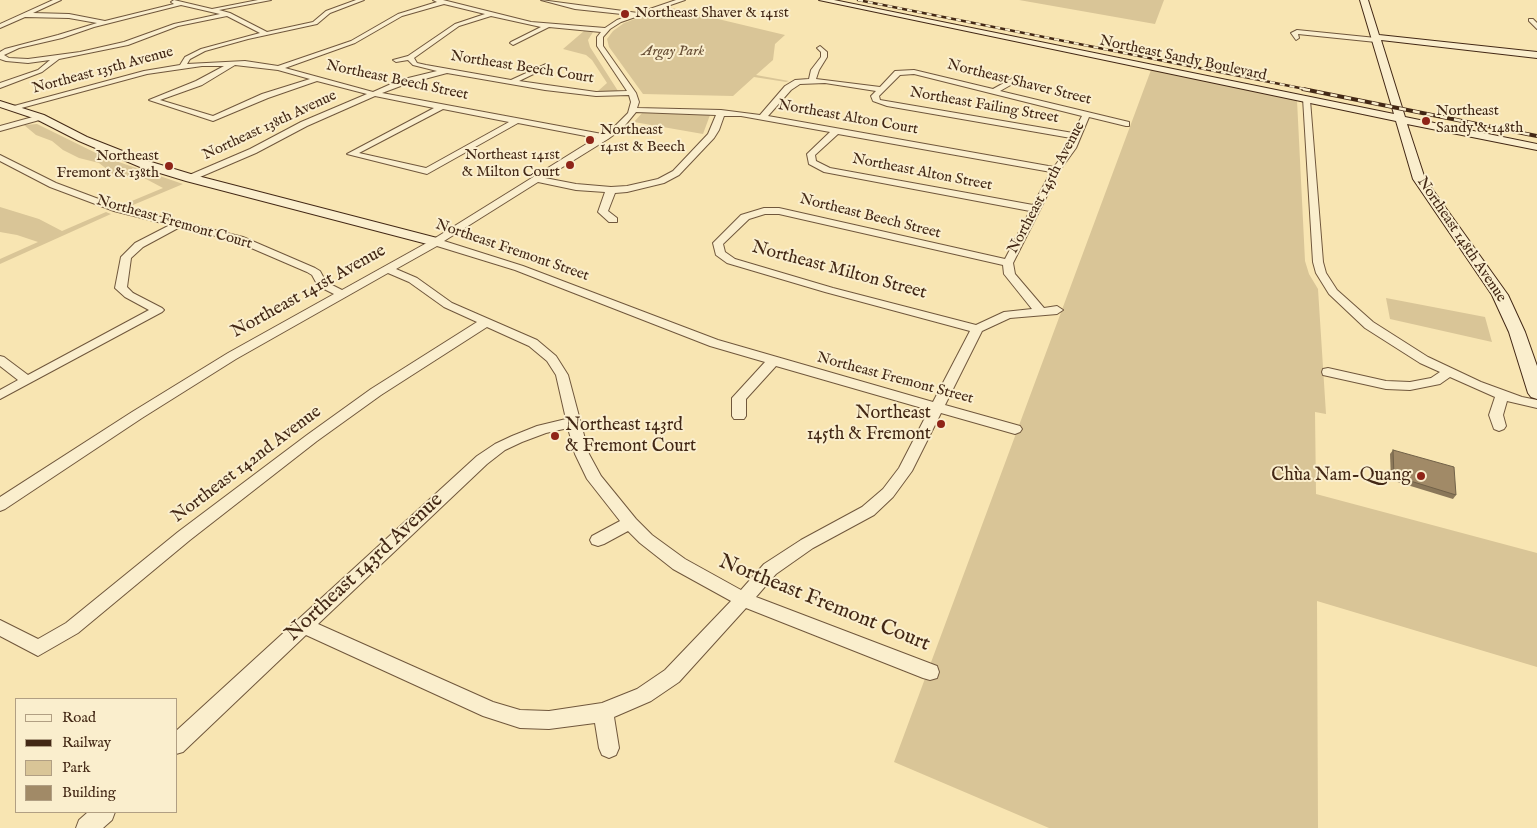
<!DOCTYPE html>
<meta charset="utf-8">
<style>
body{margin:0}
#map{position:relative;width:1537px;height:828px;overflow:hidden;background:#f8e5b2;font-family:"IM FELL English",serif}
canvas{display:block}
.legend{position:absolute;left:15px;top:698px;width:162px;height:115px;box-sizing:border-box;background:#faeecd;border:1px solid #b19f83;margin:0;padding:6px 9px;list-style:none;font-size:15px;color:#432815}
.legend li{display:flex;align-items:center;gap:10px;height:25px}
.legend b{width:25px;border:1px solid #b19f83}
</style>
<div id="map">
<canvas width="1537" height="828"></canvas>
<ul class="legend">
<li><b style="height:6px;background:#faeecd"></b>Road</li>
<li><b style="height:6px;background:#432815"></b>Railway</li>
<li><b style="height:14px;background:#d9c597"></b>Park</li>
<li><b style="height:14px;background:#a18a67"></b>Building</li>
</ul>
</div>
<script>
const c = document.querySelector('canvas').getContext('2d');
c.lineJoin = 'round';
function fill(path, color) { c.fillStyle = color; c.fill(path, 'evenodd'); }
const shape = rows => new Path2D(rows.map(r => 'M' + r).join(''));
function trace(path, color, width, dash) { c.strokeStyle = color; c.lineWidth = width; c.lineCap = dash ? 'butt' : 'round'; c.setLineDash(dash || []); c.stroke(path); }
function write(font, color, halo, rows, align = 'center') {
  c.font = font + ' "IM FELL English",serif'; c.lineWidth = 4; c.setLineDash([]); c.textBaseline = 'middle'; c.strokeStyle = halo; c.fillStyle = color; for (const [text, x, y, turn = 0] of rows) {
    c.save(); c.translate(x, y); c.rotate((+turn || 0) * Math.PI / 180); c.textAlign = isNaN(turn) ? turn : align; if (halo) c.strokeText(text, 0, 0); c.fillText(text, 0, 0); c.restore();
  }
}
const green = shape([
 [1019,0,1164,0,1155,24],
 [668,7,785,35,775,44,773,60,756,75,789,81,786,82,754,77,733,96,643,94,609,47,607,39,613,31,624,23],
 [584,31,593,32,588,40,590,47,618,91,598,91,607,83,592,60,586,55,563,49],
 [1151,70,1297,100,1305,261,1309,274,1318,289,1326,414,1315,412,1316,494,1537,553,1537,667,1317,601,1318,828,1049,828,894,762],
 [642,113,710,115,703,134,634,122],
 [37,124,104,157,183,184,133,205,127,203,163,188,146,179,113,174,99,163,79,158,63,150,52,141,36,135,24,125],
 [0,207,39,219,62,231,106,212,111,214,0,264,0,259,38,242,17,235,0,232],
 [1386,298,1485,317,1492,342,1390,319]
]);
const street = shape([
 [53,0,61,0,33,13,69,14,105,21,174,4,171,2,174,0,212,9,258,0,271,0,219,10,230,13,267,32,313,22,326,11,356,0,364,0,330,13,317,24,248,39,205,51,190,59,187,64,245,61,278,66,351,41,398,14,437,2,433,0,443,0,531,22,605,28,617,20,631,15,575,9,541,0,638,13,676,0,685,0,621,22,610,29,603,37,603,46,636,93,639,102,637,108,721,110,760,115,785,86,795,80,809,79,811,70,821,57,821,52,817,48,820,46,827,52,827,57,819,70,816,79,880,87,895,71,914,70,993,89,1013,78,1017,80,1016,82,1000,91,1129,122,1129,126,1126,126,1089,117,1076,148,1060,170,1013,263,1015,274,1044,308,1057,306,1063,310,1057,314,1010,318,982,331,945,405,1020,426,1022,429,1020,432,1015,434,941,413,912,471,893,497,874,515,813,548,776,574,756,597,937,666,939,672,937,678,930,680,923,678,746,608,679,682,651,701,614,717,619,748,616,755,609,758,602,755,599,748,595,723,549,729,520,728,483,716,306,635,183,752,176,754,176,731,477,456,495,444,512,436,537,426,566,419,556,375,547,361,529,346,487,327,381,395,317,441,190,540,78,633,38,656,0,636,0,620,38,639,66,623,178,532,307,435,371,389,477,322,444,307,409,282,388,273,236,359,142,418,5,509,0,511,0,497,132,412,228,353,334,294,318,286,312,275,307,272,235,241,180,227,143,247,131,258,127,287,133,293,162,308,164,310,162,312,0,399,0,390,18,380,0,366,0,356,4,357,28,375,149,310,125,297,115,288,121,257,135,243,170,225,114,211,50,187,0,161,0,155,56,183,120,207,243,237,315,268,320,271,326,282,342,290,432,240,596,138,518,123,427,174,347,154,434,108,375,96,307,126,256,153,193,180,187,180,187,176,250,149,301,122,367,94,317,81,268,98,213,121,149,100,196,81,224,66,202,66,147,74,14,110,14,106,144,71,180,65,185,57,201,49,260,33,227,16,178,26,128,45,59,59,42,72,0,88,0,83,38,70,50,60,28,63,6,61,0,59,0,52,5,49,58,35,97,23,69,18,25,17,0,28,0,24,53,0],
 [444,4,485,14,455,24,408,56,393,60,396,62,408,60,413,65,437,71,400,80,373,92,285,68,355,43,402,16,444,4],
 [181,5,220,14,174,24,124,42,80,52,28,59,9,58,4,55,19,48,62,38,94,27,181,5],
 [491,16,541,27,511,42,510,43,513,45,549,27,601,32,597,37,597,46,627,91,596,92,519,81,548,67,549,66,546,64,511,80,426,65,417,63,414,58,459,26,491,16],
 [235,65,278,70,310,79,262,94,213,116,160,100,202,85,235,65],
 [447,73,545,90,596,96,629,95,631,102,628,113,616,125,602,134,382,93,406,84,447,73],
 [914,74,1082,116,1073,133,880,100,879,96,900,75,914,74],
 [825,83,876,91,871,96,873,101,887,106,1071,138,1068,148,1054,167,768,116,791,90,800,84,825,83],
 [443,109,509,122,426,168,359,153,443,109],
 [636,112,716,115,708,134,673,171,658,179,627,186,611,187,576,184,545,178,608,139,622,129,636,112],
 [724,116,741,116,830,132,807,154,809,164,824,172,1030,211,1005,259,779,208,764,208,741,215,713,243,716,255,727,263,825,292,970,331,933,402,718,340,523,266,444,241,538,182,576,190,605,192,598,212,609,222,617,222,617,218,608,211,615,193,627,192,664,183,679,175,714,138,719,130,724,116],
 [838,134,1051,172,1033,205,830,168,816,161,815,155,838,134],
 [765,214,779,214,1003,265,1004,274,1032,309,1004,312,976,325,833,288,735,259,725,252,723,244,749,219,765,214],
 [437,246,515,270,710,346,765,362,732,398,732,416,734,419,744,419,746,416,746,399,776,366,929,410,899,468,883,489,862,507,801,540,764,564,741,590,685,559,652,535,636,519,601,476,589,454,568,375,556,356,537,340,452,303,417,278,396,269,437,246],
 [568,428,575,454,587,479,620,521,592,536,590,540,592,544,598,546,604,544,628,531,640,543,673,569,731,601,665,670,637,689,602,703,549,711,520,710,493,702,318,624,487,464,505,450,522,442,546,433,568,428],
 [1529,19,1533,19,1537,23,1537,29,1529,21,1529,19],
 [1297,30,1376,38,1379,40,1376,42,1298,34,1299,38,1296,40,1291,33,1297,30],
 [1303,98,1310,100,1323,262,1326,273,1337,290,1373,322,1428,357,1481,382,1522,397,1537,400,1537,408,1507,401,1503,415,1506,426,1504,429,1499,431,1494,429,1489,415,1495,397,1450,377,1440,384,1410,390,1386,389,1323,375,1322,372,1323,369,1328,368,1386,381,1410,382,1431,378,1440,372,1420,363,1365,328,1329,294,1316,273,1313,262,1303,98],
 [40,115,43,115,43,119,0,131,0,126,40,115],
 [88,812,115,812,112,820,103,828,76,828,79,820,88,812]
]);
const secondary = shape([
 [819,0,834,0,1394,114,1360,0,1368,0,1379,35,1537,52,1537,58,1381,40,1405,117,1537,144,1537,150,1407,124,1425,179,1508,295,1525,332,1537,366,1537,399,1531,397,1528,393,1509,332,1492,295,1413,179,1396,121,819,0],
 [0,101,44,115,87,137,148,161,194,175,441,239,443,242,441,245,431,245,186,181,140,167,79,141,36,119,0,107,0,101]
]);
const railFar1 = shape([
 [858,0,1310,90]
]);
const rail = shape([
 [1303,89,1537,136]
]);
const wall = shape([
 [1393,450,1456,495,1453,499,1391,480,1390,454]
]);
const building = shape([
 [1393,450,1454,467,1456,495,1394,476,1393,450]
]);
const markers = [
 [625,14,5,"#8f2418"],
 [1426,121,5,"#8f2418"],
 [590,140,5,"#8f2418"],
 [570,165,5,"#8f2418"],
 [169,166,5,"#8f2418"],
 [941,424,5,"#8f2418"],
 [555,436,5,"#8f2418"],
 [1421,476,5,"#8f2418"]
];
const farPoinames = [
 ["Northeast Shaver & 141st",635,14],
 ["Northeast",1436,112],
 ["Sandy & 148th",1436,129],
 ["Northeast",600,131],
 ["141st & Beech",600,148],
 ["Northeast 141st",560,156,"right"],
 ["& Milton Court",560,173,"right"],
 ["Northeast",159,157,"right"],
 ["Fremont & 138th",159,174,"right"]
];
const farParknames = [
 ["Argay Park",673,52]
];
const farStreetnames = [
 ["Northeast Sandy Boulevard",1183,59,12],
 ["Northeast Beech Court",522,68,9],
 ["Northeast 135th Avenue",103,71,-15],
 ["Northeast Beech Street",397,81,12],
 ["Northeast Shaver Street",1019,83,14],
 ["Northeast Failing Street",984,106,10],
 ["Northeast Alton Court",848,118,10],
 ["Northeast 138th Avenue",270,126,-25],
 ["Northeast Alton Street",922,173,11],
 ["Northeast 145th Avenue",1047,188,-62],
 ["Northeast Beech Street",870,217,14],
 ["Northeast Fremont Court",174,223,16],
 ["Northeast 148th Avenue",1461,240,56],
 ["Northeast Fremont Street",512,251,19],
 ["Northeast Fremont Street",895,379,15]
];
const streetNames = [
 ["Northeast Milton Street",839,271,15],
 ["Northeast 141st Avenue",309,292,-29],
 ["Northeast 142nd Avenue",247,465,-37]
];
const poiNames = [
 ["Northeast",931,414],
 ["145th & Fremont",931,435],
 ["Northeast 143rd",565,426,"left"],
 ["& Fremont Court",565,447,"left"],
 ["Chùa Nam-Quang",1411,476]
];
const nearStreetnames = [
 ["Northeast 143rd Avenue",365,568,-43],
 ["Northeast Fremont Court",824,604,22]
];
fill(green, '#d9c597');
trace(street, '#70573c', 2);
trace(secondary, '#432815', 2);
fill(street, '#faeecd');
fill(secondary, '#faeecd');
trace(railFar1, '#432815', 2.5);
trace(rail, '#432815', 4);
trace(railFar1, '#faeecd', 2, [5]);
trace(rail, '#faeecd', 2.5, [7]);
fill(wall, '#8a7759');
fill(building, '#a18a67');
trace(building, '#716148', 1);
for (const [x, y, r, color] of markers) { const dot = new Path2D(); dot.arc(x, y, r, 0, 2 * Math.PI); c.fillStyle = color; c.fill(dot); trace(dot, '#faeecd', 2); }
write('15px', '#432815', '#faeecd', farPoinames, 'left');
write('italic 15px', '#684f36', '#faeecd', farParknames);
write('15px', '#432815', '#faeecd', farStreetnames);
write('18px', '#432815', '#faeecd', streetNames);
write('18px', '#432815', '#faeecd', poiNames, 'right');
write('21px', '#432815', '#faeecd', nearStreetnames);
</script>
